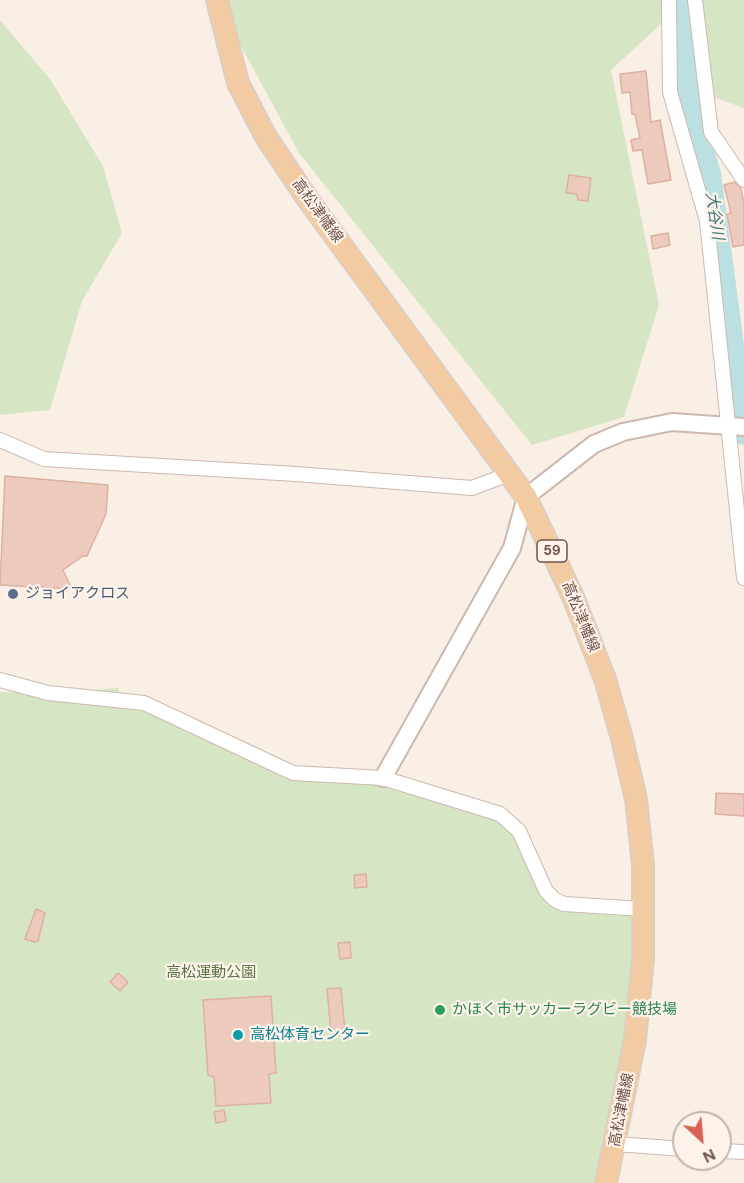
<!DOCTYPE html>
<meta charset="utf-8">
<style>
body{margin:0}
#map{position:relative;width:744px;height:1183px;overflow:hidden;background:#faefe4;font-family:"DM Sans",sans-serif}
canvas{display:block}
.north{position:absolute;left:672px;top:1111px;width:60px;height:60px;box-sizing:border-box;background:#fdf3ea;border:2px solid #c5b3ab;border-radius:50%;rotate:154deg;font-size:16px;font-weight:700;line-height:24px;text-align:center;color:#70544c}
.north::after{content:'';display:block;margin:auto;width:21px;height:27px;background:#d86154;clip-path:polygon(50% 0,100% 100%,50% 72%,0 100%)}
</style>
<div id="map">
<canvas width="744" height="1183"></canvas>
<div class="north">N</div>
</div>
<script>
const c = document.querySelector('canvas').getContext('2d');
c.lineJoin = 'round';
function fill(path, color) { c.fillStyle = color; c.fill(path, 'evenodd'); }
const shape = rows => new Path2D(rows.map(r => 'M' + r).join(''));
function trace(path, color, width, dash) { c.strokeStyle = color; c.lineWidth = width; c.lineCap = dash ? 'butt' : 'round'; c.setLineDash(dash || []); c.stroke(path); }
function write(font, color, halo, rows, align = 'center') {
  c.font = font + ' "DM Sans","Noto Sans JP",sans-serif'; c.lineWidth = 4.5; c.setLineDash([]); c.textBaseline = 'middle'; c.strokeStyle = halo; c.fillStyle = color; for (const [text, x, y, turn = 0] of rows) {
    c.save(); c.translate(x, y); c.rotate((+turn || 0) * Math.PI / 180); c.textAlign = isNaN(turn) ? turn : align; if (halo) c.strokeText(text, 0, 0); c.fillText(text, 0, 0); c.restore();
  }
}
const green = shape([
 [216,0,744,0,744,111,743,108,714,97,661,24,611,70,659,305,624,417,532,445,299,153],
 [0,20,50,79,103,166,122,233,82,301,50,410,0,415],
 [119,688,117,708,150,712,290,778,371,781,508,823,545,898,558,909,634,912,631,990,617,1081,594,1183,0,1183,0,692,48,693]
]);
const river = shape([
 [683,0,683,69,690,112,709,174,744,433]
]);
const building = shape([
 [646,71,651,122,660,120,671,180,648,184,642,150,633,151,631,140,640,138,635,114,632,114,630,92,622,93,620,74,646,71],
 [569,175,591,178,588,201,578,200,577,194,566,193,569,175],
 [735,182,741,188,744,204,744,245,733,247,727,214,731,213,724,185,735,182],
 [668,233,670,245,653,249,651,236,668,233],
 [5,476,108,485,106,514,87,556,83,556,63,570,72,589,0,585,5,476],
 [716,793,744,794,744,816,715,814,716,793],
 [366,874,367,887,355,888,354,875,366,874],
 [36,909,45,913,38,941,35,942,25,939,36,909],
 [350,942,351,958,340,959,338,943,350,942],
 [118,973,128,982,120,991,110,982,118,973],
 [341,988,345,1032,331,1033,327,989,341,988],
 [271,996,276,1073,269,1074,271,1103,216,1106,214,1077,208,1075,203,1000,271,996],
 [224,1110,226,1121,216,1123,214,1112,224,1110]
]);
const minor = shape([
 [669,0,670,92,707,221,744,578],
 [695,0,711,132,744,180],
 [0,440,44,459,296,474,472,488,509,474],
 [0,680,48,693,144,703,293,773,383,778,500,814,519,831,546,891,555,900,564,904,643,909],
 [616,1144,684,1149],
 [720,1151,744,1152]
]);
const tertiary = shape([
 [383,778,512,548,526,497,594,444,623,432,672,422,744,427]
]);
const primary = shape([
 [217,0,238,83,266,137,309,201,526,497,574,599,605,679,621,735,636,799,643,865,643,959,635,1040,606,1183]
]);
const markers = [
 [13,594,6,"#5c6f8a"],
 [440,1010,6,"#2e9e5b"],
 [238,1035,6,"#0f9aa8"]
];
const shields = [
 [552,551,30]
];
const shieldNames = [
 ["59",552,551]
];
const streetNames = [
 ["高松津幡線",317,211,54],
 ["高松津幡線",580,617,68],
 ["高松津幡線",622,1110,-79]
];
const serviceNames = [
 ["ジョイアクロス",25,594]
];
const parkNames = [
 ["高松運動公園",211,973]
];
const leisureNames = [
 ["かほく市サッカーラグビー競技場",452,1010]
];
const cultureNames = [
 ["高松体育センター",250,1035]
];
const waterNames = [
 ["大谷川",714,216,82]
];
fill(green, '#d6e6c4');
trace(river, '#bbe0e1', 24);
fill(building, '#eccbbe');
trace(building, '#ddb0a0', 1.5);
trace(minor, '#ccb8af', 16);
trace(tertiary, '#ccb8af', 20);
trace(primary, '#d7cfcd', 24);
trace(minor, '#fff', 14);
trace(tertiary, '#fff', 16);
trace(primary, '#f2cba2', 21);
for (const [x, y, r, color] of markers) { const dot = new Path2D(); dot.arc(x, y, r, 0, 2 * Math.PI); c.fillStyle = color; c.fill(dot); trace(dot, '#fdf3ea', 2); }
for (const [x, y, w] of shields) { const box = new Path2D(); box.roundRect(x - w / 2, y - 11, w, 22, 4.5); c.fillStyle = '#fdf3ea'; c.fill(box); trace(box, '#70544c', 1.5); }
write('bold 14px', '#70544c', null, shieldNames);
write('15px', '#70544c', '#fdf3ea', streetNames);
write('15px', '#4e5e75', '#fdf3ea', serviceNames, 'left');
write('15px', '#597445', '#fdf3ea', parkNames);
write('15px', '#27864d', '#fdf3ea', leisureNames, 'left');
write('15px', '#0d838f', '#fdf3ea', cultureNames, 'left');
write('italic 16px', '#45787b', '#fdf3ea', waterNames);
</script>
